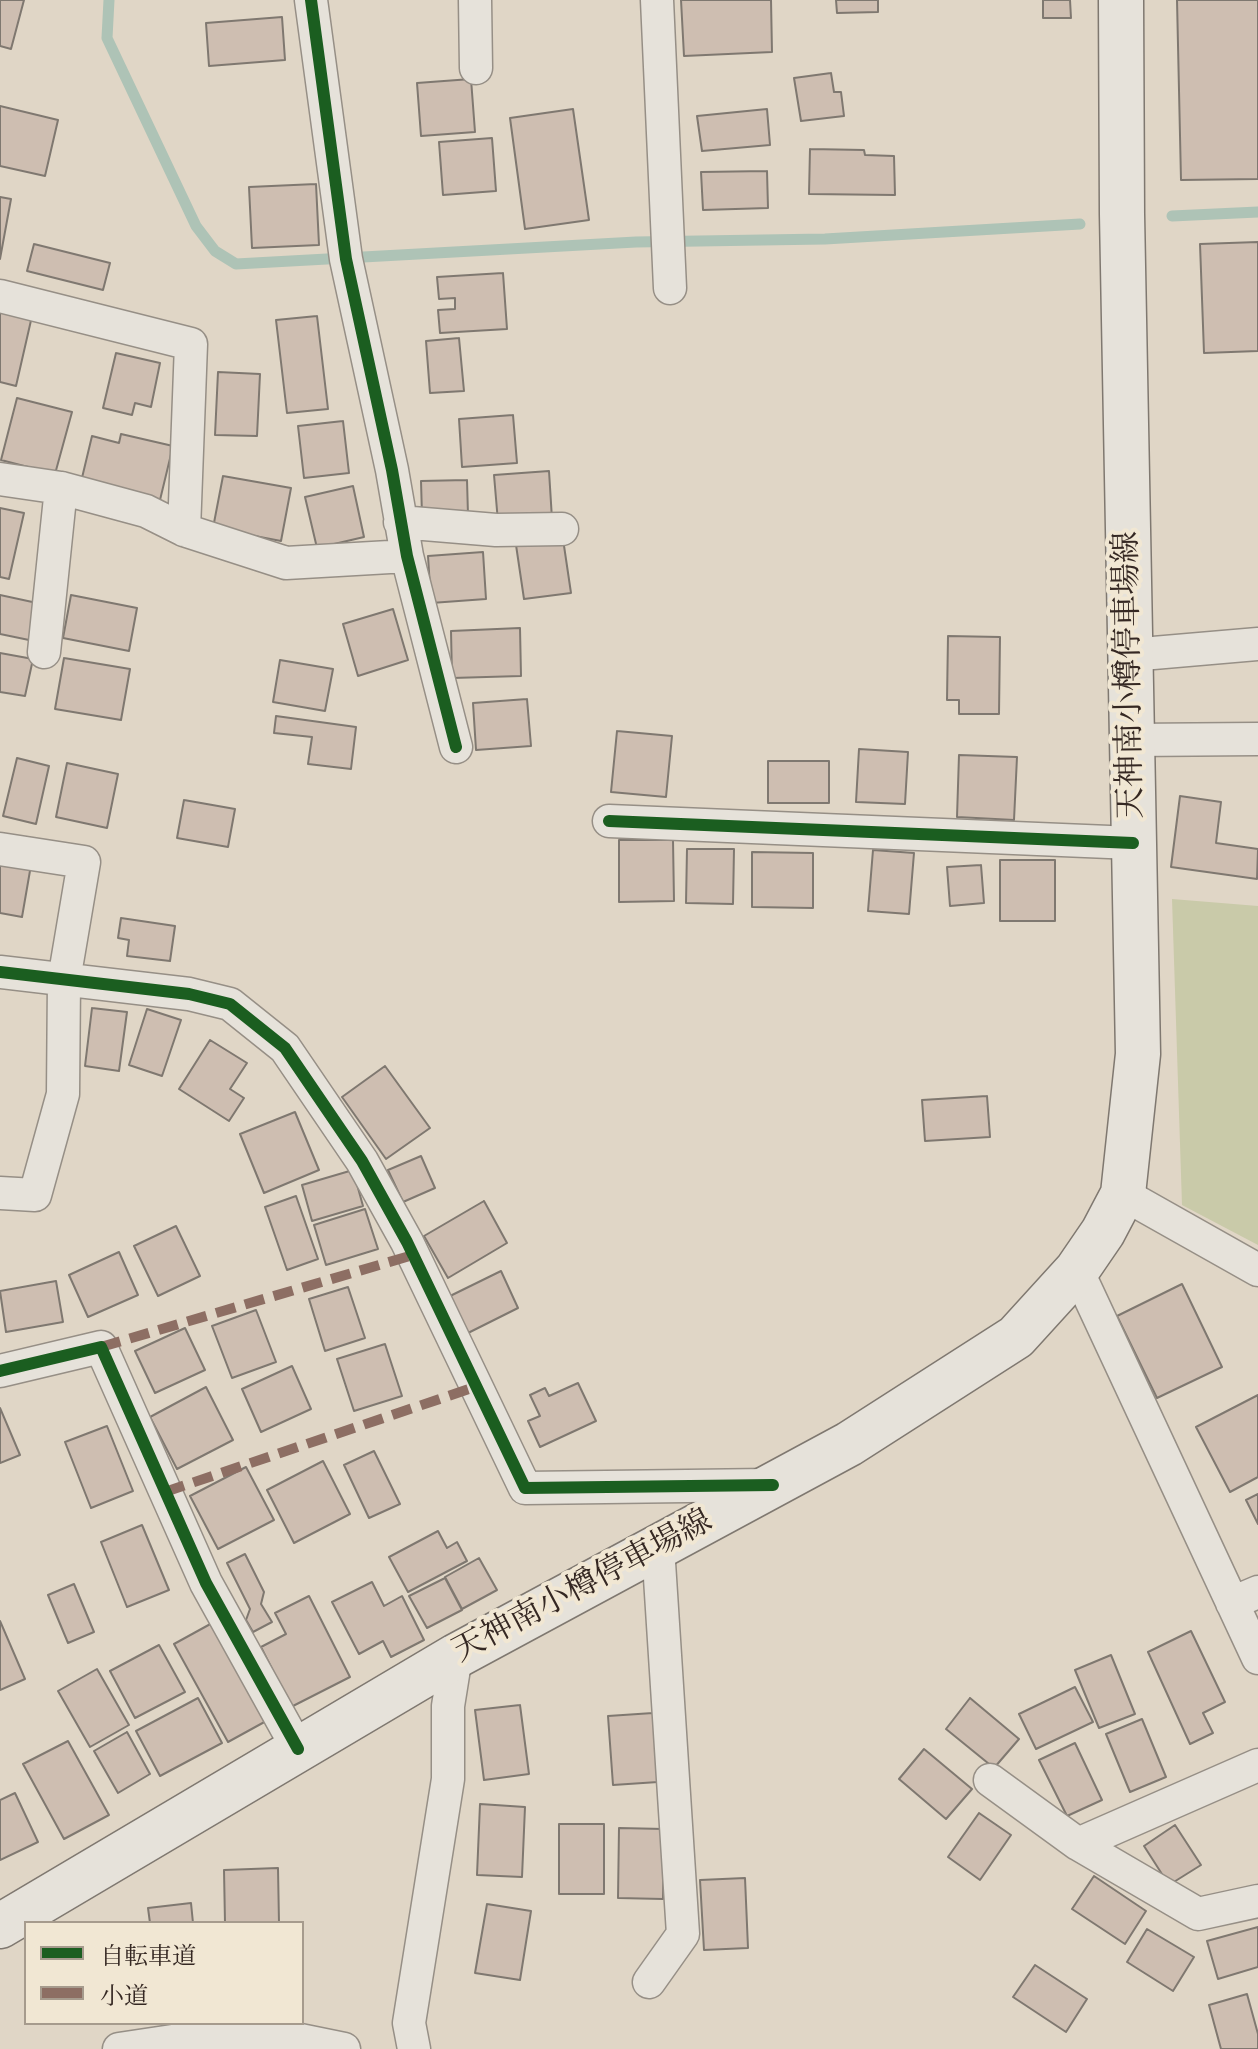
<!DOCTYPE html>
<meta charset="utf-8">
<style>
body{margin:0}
#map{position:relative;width:1258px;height:2049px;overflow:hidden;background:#e0d6c6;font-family:"IM FELL Great Primer","Noto Serif JP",serif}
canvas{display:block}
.legend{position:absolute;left:24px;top:1921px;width:280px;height:104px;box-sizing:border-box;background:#f1e7d3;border:2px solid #a69b8d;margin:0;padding:10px 14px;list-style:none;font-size:24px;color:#352823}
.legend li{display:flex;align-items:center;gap:16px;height:40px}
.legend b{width:40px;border:2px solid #a69b8d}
</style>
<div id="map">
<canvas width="1258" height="2049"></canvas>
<ul class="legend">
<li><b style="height:10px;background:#1b5e20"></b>自転車道</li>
<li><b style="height:10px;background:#8d6e63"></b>小道</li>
</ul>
</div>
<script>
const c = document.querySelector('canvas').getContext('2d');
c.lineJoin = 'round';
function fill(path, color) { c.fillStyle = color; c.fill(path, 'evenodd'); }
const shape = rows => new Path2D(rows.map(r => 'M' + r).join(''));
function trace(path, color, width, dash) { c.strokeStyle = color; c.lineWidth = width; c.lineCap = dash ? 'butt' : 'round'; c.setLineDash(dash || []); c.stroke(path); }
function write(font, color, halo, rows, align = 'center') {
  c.font = font + ' "IM FELL Great Primer","Noto Serif JP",serif'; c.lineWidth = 8; c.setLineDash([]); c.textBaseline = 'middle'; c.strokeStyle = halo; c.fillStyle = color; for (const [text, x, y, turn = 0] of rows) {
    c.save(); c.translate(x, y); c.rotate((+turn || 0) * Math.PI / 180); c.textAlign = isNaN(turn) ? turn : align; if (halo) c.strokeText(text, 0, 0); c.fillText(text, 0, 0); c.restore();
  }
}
const green = shape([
 [1172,899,1258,906,1258,1245,1182,1205]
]);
const stream = shape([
 [109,0,107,38,196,226,215,251,236,264,636,242,825,239,1080,224],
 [1172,216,1258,212]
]);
const building = shape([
 [0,0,24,0,11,49,0,46,0,0],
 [681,0,771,0,772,52,684,56,681,0],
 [836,0,878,0,878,12,837,13,836,0],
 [1043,0,1070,0,1071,18,1043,18,1043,0],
 [1177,0,1258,0,1258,179,1181,180,1177,0],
 [282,17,285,60,209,66,206,23,282,17],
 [831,73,834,92,841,92,844,116,801,121,794,78,831,73],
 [471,79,475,132,421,136,417,83,471,79],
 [0,106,58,120,45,176,0,166,0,106],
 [573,109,589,220,525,229,510,118,573,109],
 [767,109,770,145,702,151,697,116,767,109],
 [492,138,496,191,443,195,439,142,492,138],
 [810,149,864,150,865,155,894,156,895,195,809,194,810,149],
 [767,171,768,208,703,210,701,172,767,171],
 [316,184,319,245,252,248,249,187,316,184],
 [0,197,11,199,0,259,0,197],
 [1258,242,1258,351,1204,353,1200,244,1258,242],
 [34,244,110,263,103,290,27,271,34,244],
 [503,273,507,329,440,333,438,310,455,309,455,298,439,299,437,277,503,273],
 [0,308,32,316,16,386,0,382,0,308],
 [317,316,328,409,287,413,276,320,317,316],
 [459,338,464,391,430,393,426,341,459,338],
 [116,353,160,363,151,407,135,403,132,415,103,408,116,353],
 [218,372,260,374,257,436,215,435,218,372],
 [17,398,72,412,55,474,1,460,17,398],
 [513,415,517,463,462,467,459,419,513,415],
 [343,421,349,473,304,478,298,426,343,421],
 [121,434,173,446,160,500,81,482,92,436,119,443,121,434],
 [549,471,552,519,498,522,494,475,549,471],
 [223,476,291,488,281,541,213,528,223,476],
 [467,480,468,515,422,516,421,481,467,480],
 [353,486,364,537,317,548,305,497,353,486],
 [0,508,24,513,9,579,0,577,0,508],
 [563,539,571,593,524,599,516,545,563,539],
 [483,552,486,599,431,603,428,556,483,552],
 [0,595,37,603,29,640,0,634,0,595],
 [71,595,137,608,129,651,63,638,71,595],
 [393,609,408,660,358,676,343,624,393,609],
 [520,628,521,676,452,678,451,631,520,628],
 [948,636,1000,637,999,714,959,714,959,700,947,700,948,636],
 [0,653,33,659,25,696,0,692,0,653],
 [64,658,130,669,121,720,55,709,64,658],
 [280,660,333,669,325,711,273,702,280,660],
 [527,699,531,746,476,750,473,703,527,699],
 [276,716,356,727,351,769,308,764,312,737,274,733,276,716],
 [617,731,672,736,666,797,611,792,617,731],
 [859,749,908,752,905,804,856,802,859,749],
 [959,755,1017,757,1014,820,957,817,959,755],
 [17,758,49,766,36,824,3,816,17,758],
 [768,761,829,761,829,803,768,803,768,761],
 [67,763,118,774,107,828,56,817,67,763],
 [1180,796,1221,802,1216,843,1258,849,1257,879,1171,867,1180,796],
 [184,800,235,809,228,847,177,838,184,800],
 [619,840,673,840,674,901,619,902,619,840],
 [687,849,734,849,733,904,686,903,687,849],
 [873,850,914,853,909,914,868,911,873,850],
 [752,852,813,853,813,908,752,907,752,852],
 [0,859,31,865,22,917,0,913,0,859],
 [1000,860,1055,860,1055,921,1000,921,1000,860],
 [981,865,984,903,950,906,947,867,981,865],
 [121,918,175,926,170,961,127,956,129,940,118,938,121,918],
 [92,1008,127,1012,119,1071,85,1066,92,1008],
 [147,1009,181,1020,162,1076,129,1065,147,1009],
 [210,1040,247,1063,230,1089,244,1098,229,1121,179,1089,210,1040],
 [385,1066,430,1128,386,1159,342,1097,385,1066],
 [987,1096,990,1137,925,1141,922,1100,987,1096],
 [295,1112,319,1170,264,1193,240,1134,295,1112],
 [421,1156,435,1188,403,1202,388,1170,421,1156],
 [353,1170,363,1206,312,1221,302,1185,353,1170],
 [296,1196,318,1259,287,1270,265,1207,296,1196],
 [484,1201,507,1243,448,1278,424,1236,484,1201],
 [365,1209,378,1249,326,1265,314,1225,365,1209],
 [176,1226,200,1276,158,1296,134,1246,176,1226],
 [119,1252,138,1295,88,1317,69,1275,119,1252],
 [501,1271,518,1308,464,1335,446,1298,501,1271],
 [56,1281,63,1322,6,1332,0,1291,56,1281],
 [1182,1284,1222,1367,1157,1398,1117,1316,1182,1284],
 [348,1287,365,1338,325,1351,309,1299,348,1287],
 [256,1310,276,1362,232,1378,212,1326,256,1310],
 [185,1328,205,1370,155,1393,135,1351,185,1328],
 [385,1344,402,1396,354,1411,337,1359,385,1344],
 [292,1366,311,1409,261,1432,242,1389,292,1366],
 [578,1383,596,1421,540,1447,528,1421,540,1416,530,1395,545,1388,549,1396,578,1383],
 [206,1387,233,1440,177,1469,150,1417,206,1387],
 [1258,1395,1258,1477,1230,1492,1196,1427,1258,1395],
 [0,1408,20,1455,0,1463,0,1408],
 [107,1426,133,1491,91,1508,65,1442,107,1426],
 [374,1451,400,1504,369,1518,344,1465,374,1451],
 [323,1461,350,1514,294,1543,267,1490,323,1461],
 [246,1467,274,1520,218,1549,190,1496,246,1467],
 [1258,1494,1258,1524,1246,1500,1258,1494],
 [142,1525,169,1590,127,1607,101,1542,142,1525],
 [438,1531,447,1548,457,1542,467,1561,408,1592,389,1557,438,1531],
 [245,1554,264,1592,261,1604,272,1622,253,1632,246,1620,250,1609,227,1563,245,1554],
 [479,1558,497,1590,462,1609,445,1577,479,1558],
 [445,1578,462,1610,427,1628,409,1596,445,1578],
 [372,1582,384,1606,402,1596,424,1640,391,1657,383,1641,359,1654,332,1602,372,1582],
 [74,1584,94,1632,68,1643,48,1595,74,1584],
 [309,1596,350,1677,291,1707,261,1647,286,1634,275,1613,309,1596],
 [0,1621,25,1679,0,1690,0,1621],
 [214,1622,268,1720,228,1742,174,1644,214,1622],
 [1191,1631,1225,1702,1203,1713,1213,1733,1190,1744,1148,1652,1191,1631],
 [159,1645,185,1692,135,1718,110,1671,159,1645],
 [1111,1655,1135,1714,1099,1728,1075,1670,1111,1655],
 [97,1669,129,1725,90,1747,58,1691,97,1669],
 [1075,1687,1093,1722,1036,1749,1019,1714,1075,1687],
 [198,1698,222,1743,160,1776,136,1731,198,1698],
 [970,1698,1019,1739,994,1768,946,1729,970,1698],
 [520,1705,529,1774,484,1780,475,1710,520,1705],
 [653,1713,658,1782,613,1785,608,1716,653,1713],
 [1142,1719,1166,1777,1130,1792,1106,1734,1142,1719],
 [127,1732,150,1774,118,1793,94,1751,127,1732],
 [68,1741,109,1815,64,1839,23,1764,68,1741],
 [1075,1743,1102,1800,1067,1816,1039,1760,1075,1743],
 [924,1749,972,1789,946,1819,899,1779,924,1749],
 [15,1793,38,1842,0,1860,0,1800,15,1793],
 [480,1804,525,1807,522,1877,477,1875,480,1804],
 [979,1813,1011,1835,980,1880,948,1857,979,1813],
 [559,1824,604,1824,604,1894,559,1894,559,1824],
 [1175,1825,1201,1865,1169,1885,1144,1846,1175,1825],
 [619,1828,664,1829,663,1899,618,1898,619,1828],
 [278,1868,279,1923,225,1923,224,1870,278,1868],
 [1094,1876,1146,1911,1125,1944,1072,1909,1094,1876],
 [745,1878,748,1948,704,1950,700,1880,745,1878],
 [191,1903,193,1923,150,1923,148,1908,191,1903],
 [487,1904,531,1911,520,1980,475,1973,487,1904],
 [1258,1927,1258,1967,1218,1979,1207,1941,1258,1927],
 [1147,1929,1194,1957,1173,1991,1127,1962,1147,1929],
 [1035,1965,1087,1999,1066,2032,1013,1997,1035,1965],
 [1247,1994,1258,2034,1258,2049,1221,2049,1209,2005,1247,1994]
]);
const minor = shape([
 [311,0,346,259,392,470,407,556,456,747],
 [475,0,476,68],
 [657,0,670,288],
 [0,296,191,344,184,530],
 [0,479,61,488,146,511,184,530,286,563,407,556],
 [400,522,496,530,562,529],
 [44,652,61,488],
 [1130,655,1258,644],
 [1131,740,1258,739],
 [609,821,1133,843],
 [0,849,84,862,64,980,63,1094,35,1195,0,1193],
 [0,972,189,994,230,1004,285,1048,362,1161,407,1242,525,1488,768,1485],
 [1123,1194,1258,1270],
 [1077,1270,1258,1658],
 [0,1371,101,1347,206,1583,298,1749],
 [1232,1603,1258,1592],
 [990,1780,1078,1844,1198,1914,1258,1901],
 [1078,1844,1258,1765],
 [649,1982,683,1934,658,1547],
 [119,2049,179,2040,295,2039,344,2049],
 [414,2049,409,2023,448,1779,448,1706,456,1656]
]);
const secondary = shape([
 [0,1926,456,1656,849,1444,1016,1337,1077,1270,1103,1232,1123,1194,1138,1054,1122,214,1121,0]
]);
const quiet = shape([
 [101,1347,413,1255],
 [165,1492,475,1387]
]);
const cycleway = shape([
 [311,0,346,259,392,470,407,556,456,747],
 [609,821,1133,843],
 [0,972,189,994,230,1004,285,1048,362,1161,407,1242,525,1488,773,1485],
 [0,1371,101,1347,206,1583,298,1749]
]);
const streetNames = [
 ["天神南小樽停車場線",1130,675,-91],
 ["天神南小樽停車場線",583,1587,-28]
];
fill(green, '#c9caa9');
trace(stream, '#aec3b6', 11);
fill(building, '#cebeb1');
trace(building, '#7f7870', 2);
trace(minor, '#968f86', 35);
trace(secondary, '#7f7870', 47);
trace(minor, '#e6e2da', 32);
trace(secondary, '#e6e2da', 44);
trace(quiet, '#8d6e63', 10, [20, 10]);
trace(cycleway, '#1b5e20', 12);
write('32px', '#352823', '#f1e7d3', streetNames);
</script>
